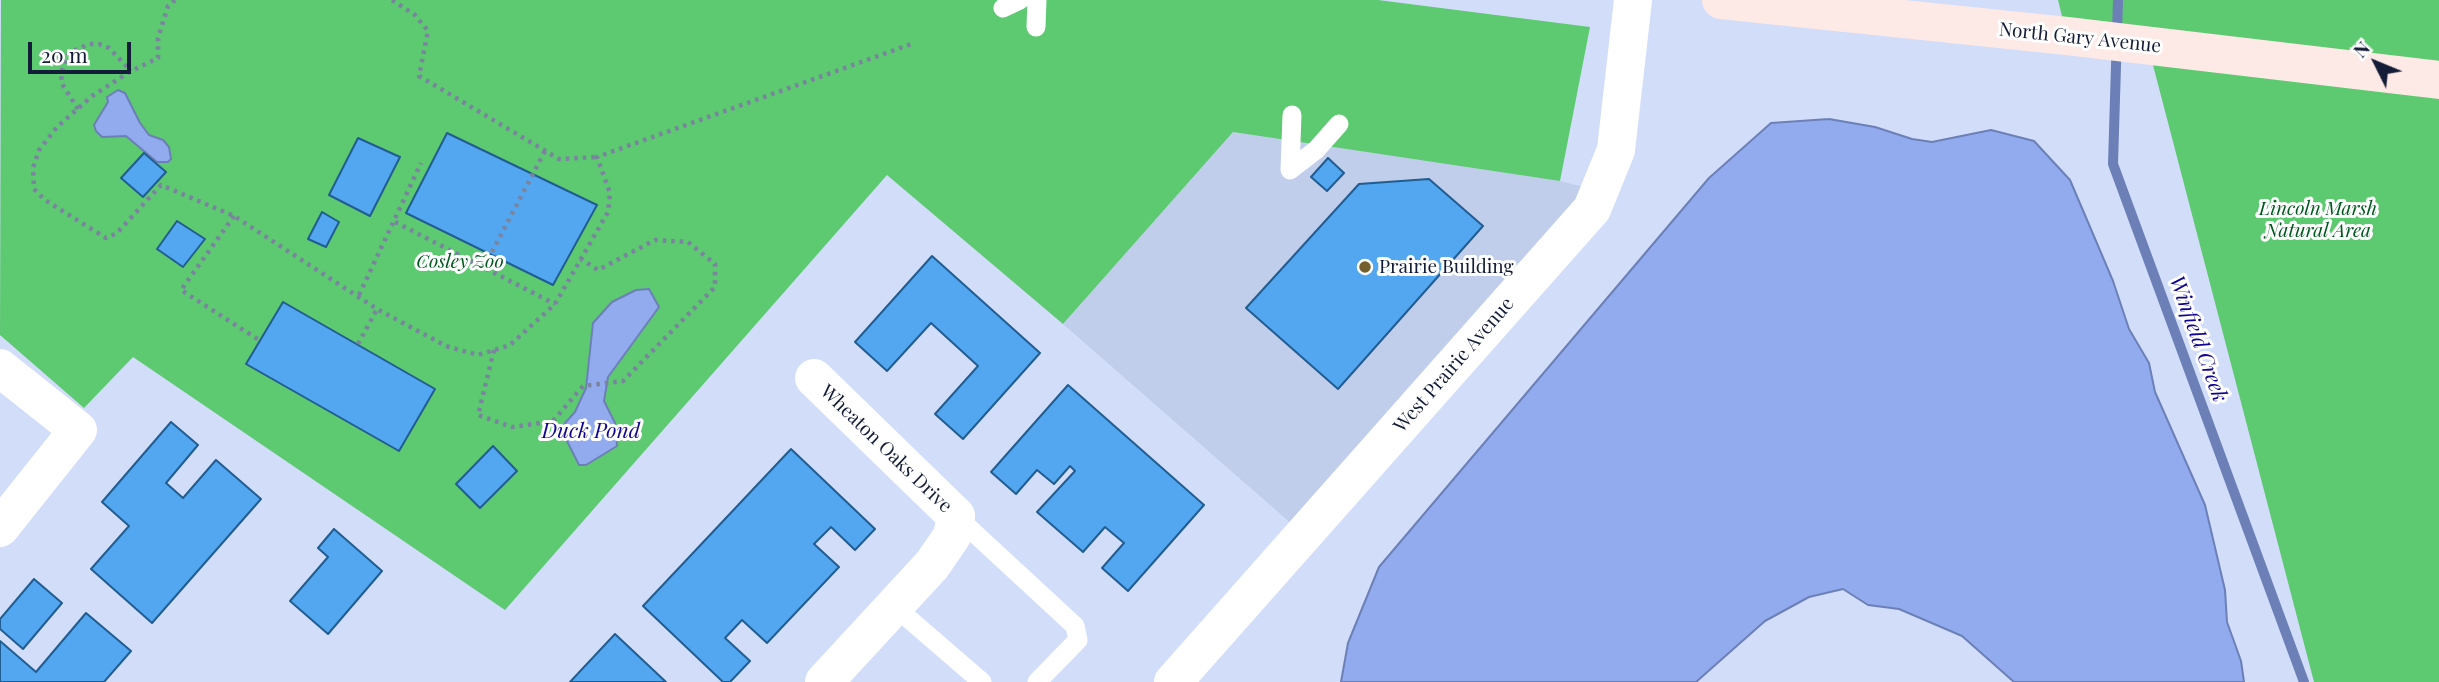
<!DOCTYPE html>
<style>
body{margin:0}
#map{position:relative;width:2439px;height:682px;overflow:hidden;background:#d1ddf9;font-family:"Playfair Display",serif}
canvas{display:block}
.north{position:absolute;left:2341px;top:28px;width:70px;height:70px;-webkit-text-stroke:5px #fefefe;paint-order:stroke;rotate:313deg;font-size:19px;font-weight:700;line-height:28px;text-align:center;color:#141d37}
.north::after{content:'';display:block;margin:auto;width:24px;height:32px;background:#141d37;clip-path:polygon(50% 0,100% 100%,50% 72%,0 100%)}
.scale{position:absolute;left:28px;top:42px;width:103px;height:32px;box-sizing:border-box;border:4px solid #141d37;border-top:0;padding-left:9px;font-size:21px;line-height:24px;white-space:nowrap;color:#141d37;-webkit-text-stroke:5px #fefefe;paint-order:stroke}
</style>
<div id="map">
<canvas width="2439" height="682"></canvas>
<div class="north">N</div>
<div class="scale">20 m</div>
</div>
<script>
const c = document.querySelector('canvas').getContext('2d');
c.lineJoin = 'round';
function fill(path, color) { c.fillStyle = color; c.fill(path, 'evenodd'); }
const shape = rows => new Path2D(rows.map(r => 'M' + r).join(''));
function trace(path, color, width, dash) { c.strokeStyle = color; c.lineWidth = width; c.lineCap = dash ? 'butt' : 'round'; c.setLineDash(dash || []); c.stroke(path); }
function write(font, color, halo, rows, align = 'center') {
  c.font = font + ' "Playfair Display",serif'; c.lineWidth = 6; c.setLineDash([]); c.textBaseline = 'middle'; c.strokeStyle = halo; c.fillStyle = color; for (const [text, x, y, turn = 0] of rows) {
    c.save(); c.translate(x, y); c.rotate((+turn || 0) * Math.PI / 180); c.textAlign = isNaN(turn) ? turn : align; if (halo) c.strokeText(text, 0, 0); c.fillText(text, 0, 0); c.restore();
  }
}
const built = shape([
 [1233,132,1560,181,1587,188,1293,525,1063,324]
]);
const green = shape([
 [1,0,1378,0,1590,27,1560,181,1233,132,1063,324,887,175,505,610,133,357,84,408,0,335],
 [2058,0,2439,0,2439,682,2314,682,2148,46,2067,36]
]);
const water = shape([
 [118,90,125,93,140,123,149,135,163,140,169,147,171,159,168,162,157,162,126,136,102,137,96,131,94,125,108,102,107,97,118,90],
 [1829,119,1875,127,1912,139,1932,142,1991,130,2034,141,2070,180,2113,281,2129,329,2149,363,2155,392,2205,505,2225,590,2227,622,2241,661,2244,682,2014,682,1962,636,1899,609,1868,605,1843,589,1809,597,1765,621,1696,682,1341,682,1348,643,1379,567,1709,178,1771,123,1829,119],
 [649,289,659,307,608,377,604,401,615,423,617,446,586,465,579,465,565,437,565,423,575,412,586,388,593,323,612,302,636,290,649,289]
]);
const stream = shape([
 [2118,0,2113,164,2304,682]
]);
const building = shape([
 [447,133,597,205,553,285,406,213,447,133],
 [358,138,400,157,370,216,329,195,358,138],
 [144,153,166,172,143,197,121,178,144,153],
 [1328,158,1344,173,1327,191,1311,177,1328,158],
 [1429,179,1483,226,1338,389,1246,308,1359,184,1429,179],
 [322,212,339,222,326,247,308,239,322,212],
 [177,221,205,239,183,267,157,249,177,221],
 [932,256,1040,353,963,439,935,414,978,366,931,323,887,371,855,342,932,256],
 [283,302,435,389,399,451,246,364,283,302],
 [1068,385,1204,505,1128,591,1102,568,1124,543,1105,527,1083,552,1037,512,1075,471,1070,466,1054,484,1037,470,1016,494,991,472,1068,385],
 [171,422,198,445,166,483,183,498,216,460,261,499,152,623,91,569,129,526,102,502,171,422],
 [493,446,517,471,480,508,456,484,493,446],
 [791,449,875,529,855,550,831,527,814,544,839,567,767,643,742,620,725,638,750,661,730,682,723,682,643,606,791,449],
 [334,529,382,571,328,634,290,601,328,557,318,548,334,529],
 [34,579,62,603,23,649,0,629,0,619,34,579],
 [86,613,131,651,104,682,0,682,0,641,36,672,86,613],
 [615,634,666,682,570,682,615,634]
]);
const path = shape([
 [175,0,168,6,158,38,158,58,131,71,92,96,57,127,39,150,33,168,34,189,45,200,106,238,117,233,161,185,234,216,377,309,446,346,478,355,510,345,555,304,608,212,610,193,597,157,914,43],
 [392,0,415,15,428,31,419,76,559,159,597,157],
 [78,109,62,84,61,73,69,53,89,44,99,44,109,48,131,71],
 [234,216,181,290,259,340],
 [395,222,555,304],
 [484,267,545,151],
 [359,295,421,163],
 [358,344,377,309],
 [494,350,478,415,512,427,553,421,583,386,623,381,715,287,715,264,688,242,655,240,598,270,581,259]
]);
const lane = shape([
 [1003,8,1020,0],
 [1036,27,1037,0],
 [1292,115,1290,170,1316,150,1339,124],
 [956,516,1075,626,1078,640,1037,682],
 [894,606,982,682]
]);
const street = shape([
 [0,368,78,430,0,528],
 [814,378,956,516,952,536,932,565,824,682],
 [1173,682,1592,209,1616,150,1633,0]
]);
const secondary = shape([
 [1721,0,2067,36,2439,80]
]);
const markers = [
 [1365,267,7,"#74602f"]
];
const streetNames = [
 ["North Gary Avenue",2080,38,6],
 ["West Prairie Avenue",1454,365,-49],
 ["Wheaton Oaks Drive",886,449,44]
];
const parkNames = [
 ["Lincoln Marsh",2318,209],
 ["Natural Area",2318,231],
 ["Cosley Zoo",460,262]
];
const poiNames = [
 ["Prairie Building",1379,267]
];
const waterNames = [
 ["Winfield Creek",2198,339,70],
 ["Duck Pond",591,431]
];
fill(built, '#c0cdeb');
fill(green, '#5dc971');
fill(water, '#91abee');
trace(water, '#6c80b7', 2);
trace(stream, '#6c80b7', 10);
fill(building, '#53a6f0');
trace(building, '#215d90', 2);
trace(path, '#7a849f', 4.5, [3.5, 5]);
trace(lane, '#fff', 19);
trace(street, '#fff', 38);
trace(secondary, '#fde9e6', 38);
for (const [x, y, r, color] of markers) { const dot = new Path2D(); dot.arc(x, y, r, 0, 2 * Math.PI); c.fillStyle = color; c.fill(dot); trace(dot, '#fefefe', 2.5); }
write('19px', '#141d37', '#fefefe', streetNames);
write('italic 19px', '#005a1e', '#fefefe', parkNames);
write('19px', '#141d37', '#fefefe', poiNames, 'left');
write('italic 21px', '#100591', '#fefefe', waterNames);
</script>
